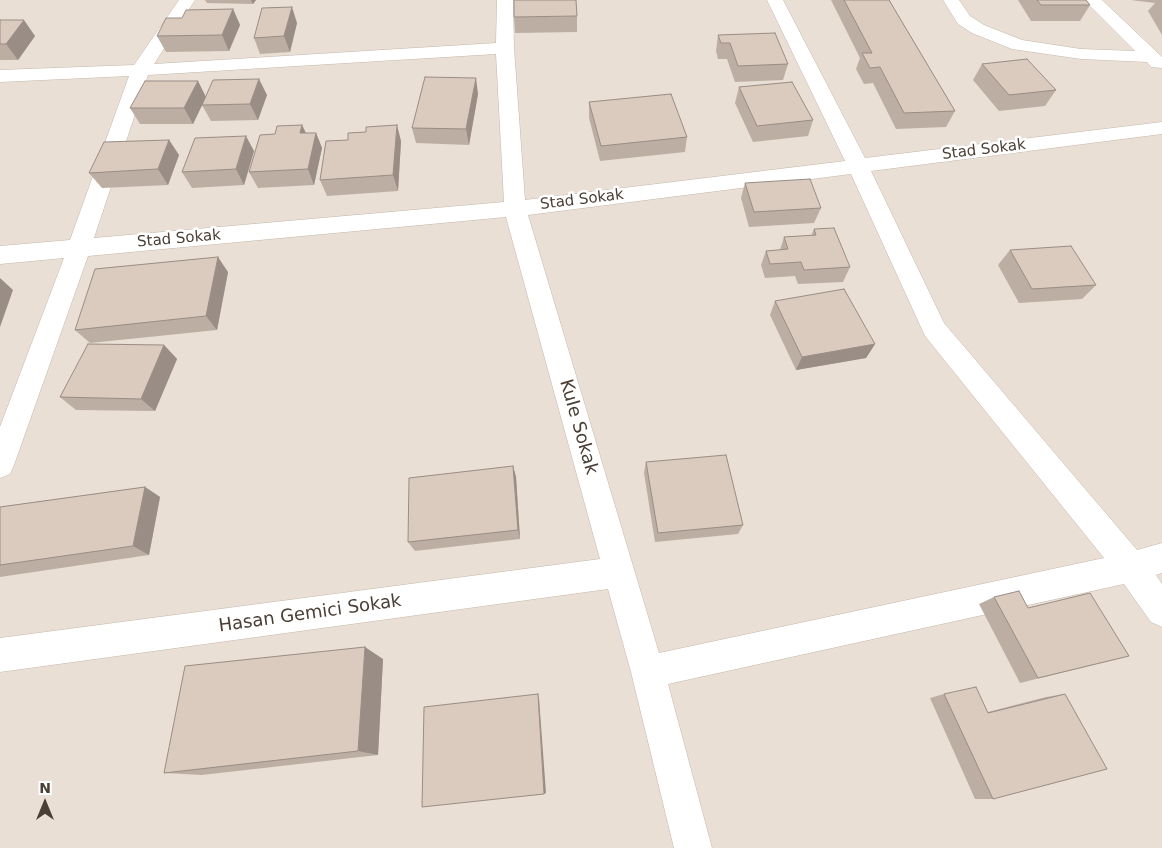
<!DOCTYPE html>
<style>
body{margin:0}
#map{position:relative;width:1162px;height:848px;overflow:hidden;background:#f5eee7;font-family:"DejaVu Sans",sans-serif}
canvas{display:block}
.north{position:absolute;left:20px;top:778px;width:50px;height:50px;-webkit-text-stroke:4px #fff;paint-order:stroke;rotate:0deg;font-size:14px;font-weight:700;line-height:20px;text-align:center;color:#4a3e35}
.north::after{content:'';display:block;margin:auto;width:18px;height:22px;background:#4a3e35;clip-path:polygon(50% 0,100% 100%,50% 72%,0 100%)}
</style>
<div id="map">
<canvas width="1162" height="848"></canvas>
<div class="north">N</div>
</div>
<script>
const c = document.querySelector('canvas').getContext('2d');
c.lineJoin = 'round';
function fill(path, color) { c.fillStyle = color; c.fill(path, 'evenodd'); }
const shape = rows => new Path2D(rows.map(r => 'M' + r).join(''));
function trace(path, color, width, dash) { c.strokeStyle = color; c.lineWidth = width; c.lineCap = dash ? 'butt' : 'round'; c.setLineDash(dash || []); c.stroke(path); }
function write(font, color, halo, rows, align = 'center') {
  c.font = font + ' "DejaVu Sans",sans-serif'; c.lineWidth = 5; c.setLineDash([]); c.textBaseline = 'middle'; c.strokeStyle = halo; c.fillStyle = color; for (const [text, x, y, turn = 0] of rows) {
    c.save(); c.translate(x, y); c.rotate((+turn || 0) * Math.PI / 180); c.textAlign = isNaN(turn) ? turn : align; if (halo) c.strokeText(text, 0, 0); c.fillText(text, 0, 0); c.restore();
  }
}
const residential = shape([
 [0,0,1162,0,1162,848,0,848]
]);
const minor = shape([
 [179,0,195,0,154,64,496,43,497,0,513,0,514,48,525,200,845,161,767,0,783,0,865,158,1162,122,1162,134,871,171,944,323,1137,550,1162,543,1162,573,1156,575,1162,584,1162,627,1151,622,1124,584,668,684,712,848,674,848,631,672,608,589,0,672,0,638,600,559,506,217,88,256,14,465,10,474,0,478,0,427,64,258,0,264,0,246,70,240,129,76,0,82,0,70,134,65,179,0],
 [496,54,504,202,94,238,148,75,496,54],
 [851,174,925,336,1104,558,659,653,528,215,851,174],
 [943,0,959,0,970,16,984,25,1022,40,1081,49,1135,51,1084,0,1102,0,1162,57,1162,68,1151,67,1147,62,1081,59,1012,49,972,33,958,24,943,0]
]);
const wall = shape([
 [205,0,256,0,253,4,207,3],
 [831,0,889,0,955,111,946,127,896,129,873,83,864,84,856,69,860,58],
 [1018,0,1086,0,1090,5,1080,21,1031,21],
 [1131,0,1162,0,1162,35,1148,11,1155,3],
 [233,9,240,25,229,51,166,52,157,36],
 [577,16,577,32,515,33,514,17],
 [0,20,35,36,18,60,0,60],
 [297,23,290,52,260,54,254,38],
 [718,35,788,64,783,80,735,82,727,59,718,59,716,51],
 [982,64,1056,90,1045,106,999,111,973,80],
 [739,87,813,120,808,136,753,142,735,103],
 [478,94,469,145,416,143,412,128],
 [267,95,258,120,211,121,202,105,193,124,140,124,130,108,206,96],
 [589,102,687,137,685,152,600,161,589,118],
 [302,125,306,133,316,133,322,148,314,185,258,188,249,172,275,134],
 [169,140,179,155,168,185,102,188,89,173],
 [401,141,398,191,327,196,320,180],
 [254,151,244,185,192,188,182,172],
 [745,183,821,208,814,223,749,227,741,198],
 [814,229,850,267,843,282,798,284,795,276,765,278,761,265,766,251,780,250,784,237,811,236],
 [1010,250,1096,285,1082,299,1019,303,998,265],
 [228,272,217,330,90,343,75,330],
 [775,301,875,344,866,358,796,370,770,315],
 [164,345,177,359,155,411,76,410,60,397],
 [646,462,743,525,738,534,655,542,644,473],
 [513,466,516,477,520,539,415,551,408,542],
 [145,487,160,497,149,555,0,577,0,507],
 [994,597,1028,608,1129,656,1020,683,979,604],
 [383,659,378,755,202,775,164,773],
 [944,694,988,712,1046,697,1065,694,993,799,975,799,930,698]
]);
const shadedWall = shape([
 [251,0,256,0,253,4],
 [292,7,297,23,290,52,284,36],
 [233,9,240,25,229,51,222,35],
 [24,20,35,36,18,60,6,44],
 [476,78,478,94,469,145,466,129],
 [259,79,267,95,258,120,250,104],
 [198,81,206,97,193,124,184,108],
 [302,125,309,140,300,133],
 [397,125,401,141,398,191,393,175],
 [316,133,322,148,314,185,308,169],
 [246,136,254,151,244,185,236,169],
 [169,140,179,155,168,185,158,169],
 [218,257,228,272,217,330,206,316],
 [0,278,13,290,0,327],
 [875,344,866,358,796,370,802,357],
 [164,345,177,359,155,411,141,399],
 [513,466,516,477,520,539,518,530],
 [145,487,160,497,149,555,133,546],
 [365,647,383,659,378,755,358,751],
 [538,694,539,698,546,793,544,794]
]);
const building = shape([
 [514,0,576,0,577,16,514,17,514,0],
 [844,0,889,0,955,111,904,113,880,67,870,68,862,53,872,53,844,0],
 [1037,0,1086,0,1090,5,1041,5,1037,0],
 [292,7,284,36,254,38,262,8,292,7],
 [233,9,222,35,157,36,166,18,182,18,186,10,233,9],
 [0,20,24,20,6,44,0,44,0,20],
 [775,33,788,64,738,66,730,43,721,43,718,35,775,33],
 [1027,59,1056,90,1009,95,982,64,1027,59],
 [425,77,476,78,466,129,412,128,425,77],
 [259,79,250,104,202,105,213,80,259,79],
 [145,81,198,81,184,108,130,108,145,81],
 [792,82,813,120,757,126,739,87,792,82],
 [671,94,687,137,601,146,589,102,671,94],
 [302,125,300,133,316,133,308,169,249,172,260,135,275,134,277,126,302,125],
 [397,125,393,175,320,180,326,141,348,140,348,133,366,132,366,127,397,125],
 [246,136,236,169,182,172,195,138,246,136],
 [169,140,158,169,89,173,104,142,169,140],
 [810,179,821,208,754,212,745,183,810,179],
 [834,228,850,267,804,270,801,262,770,264,766,251,788,249,784,237,816,235,814,229,834,228],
 [1071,246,1096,285,1032,289,1010,250,1071,246],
 [218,257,206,316,75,330,95,269,218,257],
 [844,289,875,344,802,357,775,301,844,289],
 [88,344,164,345,141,399,60,397,88,344],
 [726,455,743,525,658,533,646,462,726,455],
 [513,466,518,530,408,542,409,478,513,466],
 [145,487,133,546,0,565,0,507,145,487],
 [1019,591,1028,608,1090,593,1129,656,1038,678,994,597,1019,591],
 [365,647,358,751,164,773,185,666,365,647],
 [976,687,988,713,1065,694,1107,769,993,799,944,694,976,687],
 [538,694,544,794,422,807,424,707,538,694]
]);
const farStreetnames = [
 ["Stad Sokak",984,150,-7],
 ["Stad Sokak",582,200,-7],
 ["Stad Sokak",179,239,-5]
];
const streetNames = [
 ["Kule Sokak",578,427,74],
 ["Hasan Gemici Sokak",310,614,-8]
];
fill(residential, '#eadfd5');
trace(minor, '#c5b7ab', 1);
fill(minor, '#fff');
fill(wall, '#bcaea3');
fill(shadedWall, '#998d85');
fill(building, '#dbcabe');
trace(building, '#998d85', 1);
write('15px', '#4a3e35', '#fff', farStreetnames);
write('18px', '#4a3e35', '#fff', streetNames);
</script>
